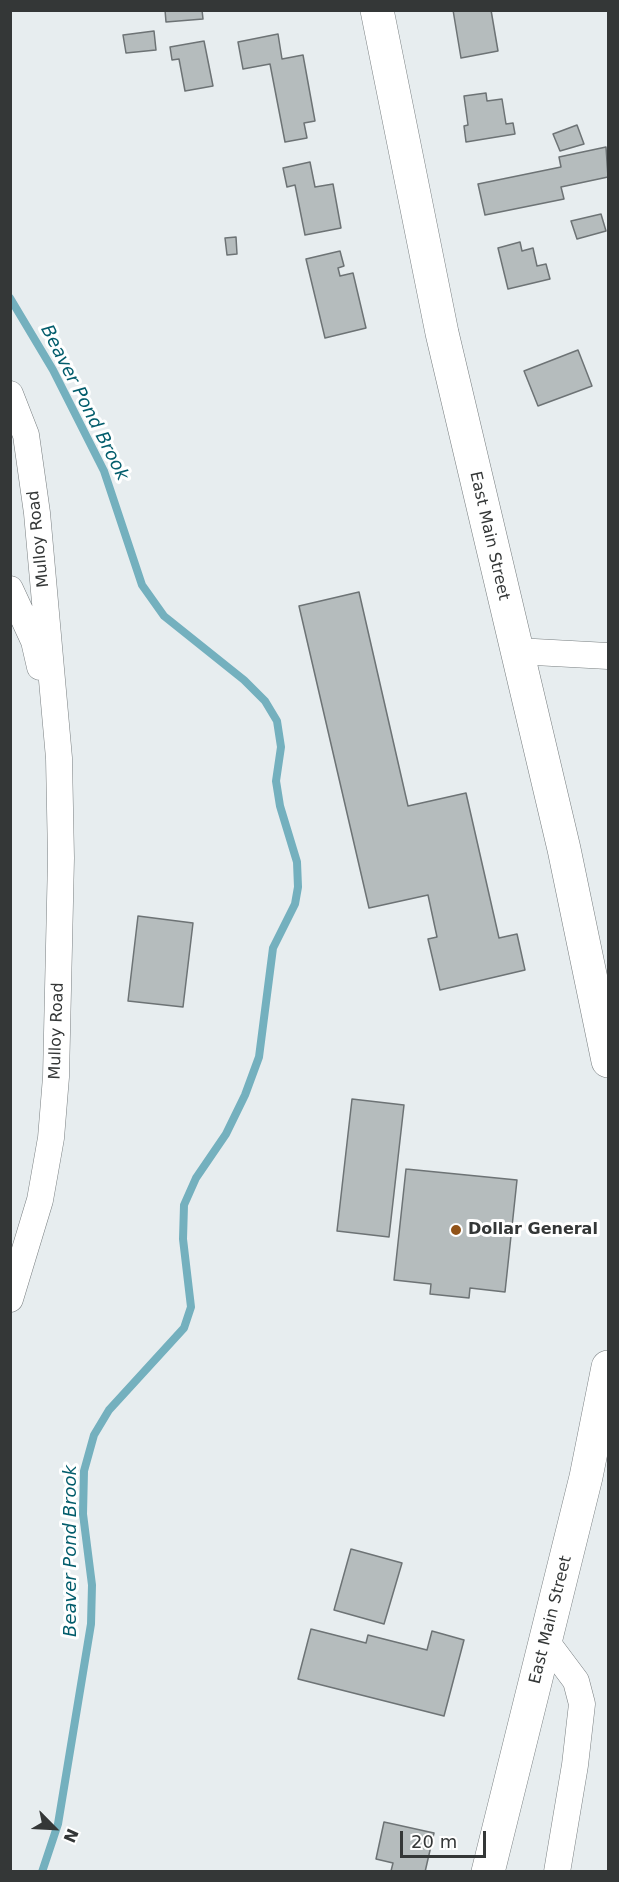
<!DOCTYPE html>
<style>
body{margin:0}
#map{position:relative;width:619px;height:1882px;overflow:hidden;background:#e7edef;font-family:"DejaVu Sans",sans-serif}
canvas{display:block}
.frame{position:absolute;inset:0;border:12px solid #343737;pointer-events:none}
.north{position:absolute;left:24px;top:1798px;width:60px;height:60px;-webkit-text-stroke:4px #fff;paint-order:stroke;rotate:114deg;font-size:16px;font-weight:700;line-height:24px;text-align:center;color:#343737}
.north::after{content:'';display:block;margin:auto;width:21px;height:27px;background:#343737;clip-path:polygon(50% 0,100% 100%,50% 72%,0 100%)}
.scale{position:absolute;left:400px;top:1831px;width:86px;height:27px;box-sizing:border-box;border:3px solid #343737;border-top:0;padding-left:8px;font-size:18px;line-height:21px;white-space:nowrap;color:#343737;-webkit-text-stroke:4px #fff;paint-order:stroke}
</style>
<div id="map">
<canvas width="619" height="1882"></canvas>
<div class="frame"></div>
<div class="north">N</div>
<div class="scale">20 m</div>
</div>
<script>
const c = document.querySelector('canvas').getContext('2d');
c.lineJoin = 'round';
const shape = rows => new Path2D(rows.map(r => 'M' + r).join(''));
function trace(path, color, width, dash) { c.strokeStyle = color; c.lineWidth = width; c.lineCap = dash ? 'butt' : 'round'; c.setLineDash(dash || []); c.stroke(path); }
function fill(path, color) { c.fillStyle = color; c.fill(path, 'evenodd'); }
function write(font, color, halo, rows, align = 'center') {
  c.font = font + ' "DejaVu Sans",sans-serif'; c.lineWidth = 6; c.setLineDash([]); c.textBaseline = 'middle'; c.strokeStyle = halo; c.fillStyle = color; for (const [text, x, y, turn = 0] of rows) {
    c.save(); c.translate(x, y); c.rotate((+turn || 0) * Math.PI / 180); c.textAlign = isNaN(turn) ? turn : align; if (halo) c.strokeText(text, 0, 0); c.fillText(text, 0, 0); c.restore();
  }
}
const stream = shape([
 [10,298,53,370,104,471,142,585,164,616,244,680,265,701,277,721,281,747,276,781,280,806,297,862,298,887,295,904,273,948,259,1057,245,1095,226,1134,196,1178,184,1205,183,1239,191,1307,184,1328,109,1410,94,1435,84,1471,83,1514,92,1585,91,1624,58,1824,42,1872]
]);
const building = shape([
 [165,10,202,10,203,19,166,22,165,10],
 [453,10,491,10,498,51,461,58,453,10],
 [154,31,156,50,126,53,123,35,154,31],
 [278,34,282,59,303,55,315,121,304,123,307,138,285,142,270,64,243,69,238,42,278,34],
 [204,41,213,86,185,91,179,59,172,60,170,47,204,41],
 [486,93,487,101,502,99,506,124,513,123,515,134,466,142,464,126,468,125,464,96,486,93],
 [577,125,584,144,560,151,553,134,577,125],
 [606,147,608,177,561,187,564,199,485,215,478,184,561,167,559,157,606,147],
 [310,162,315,187,333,184,341,228,305,235,295,185,287,187,283,168,310,162],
 [601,214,606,231,577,239,571,221,601,214],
 [236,237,237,254,227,255,225,238,236,237],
 [520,242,522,251,533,248,537,266,546,264,550,279,508,289,498,248,520,242],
 [340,251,344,266,338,268,340,276,353,273,366,328,325,338,306,259,340,251],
 [578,350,592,386,538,406,524,371,578,350],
 [359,592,408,806,466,793,499,938,517,934,525,970,440,990,428,939,437,937,428,895,369,908,299,606,359,592],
 [138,916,193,923,183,1007,128,1001,138,916],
 [352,1099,404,1105,389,1237,337,1231,352,1099],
 [406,1169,517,1180,505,1292,470,1288,469,1298,430,1294,431,1284,394,1280,406,1169],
 [351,1549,402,1563,384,1624,334,1610,351,1549],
 [311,1629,366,1643,368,1635,427,1650,432,1631,464,1640,444,1716,298,1679,311,1629],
 [384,1822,434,1833,425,1872,391,1871,393,1863,376,1859,384,1822]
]);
const minor = shape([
 [10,394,26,435,37,513,59,758,61,858,56,1077,51,1138,40,1200,10,1299],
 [10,589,34,641,40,667],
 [516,651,608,656],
 [546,1641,576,1681,582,1704,575,1765,557,1872]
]);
const secondary = shape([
 [377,10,442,333,564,849,608,1061],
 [488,1872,586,1477,608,1367]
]);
const markers = [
 [456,1230,6,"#915318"]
];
const streetNames = [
 ["East Main Street",489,536,77],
 ["Mulloy Road",39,539,-96],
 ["Mulloy Road",57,1031,-88],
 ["East Main Street",551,1620,-76]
];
const poiNames = [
 ["Dollar General",468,1230]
];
const waterNames = [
 ["Beaver Pond Brook",84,403,63],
 ["Beaver Pond Brook",71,1551,-90]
];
trace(stream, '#74b0be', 8);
fill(building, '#b5bcbd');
trace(building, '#6d7375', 1.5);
trace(minor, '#797f81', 27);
trace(secondary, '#797f81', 34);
trace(minor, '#fff', 26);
trace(secondary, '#fff', 33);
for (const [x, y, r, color] of markers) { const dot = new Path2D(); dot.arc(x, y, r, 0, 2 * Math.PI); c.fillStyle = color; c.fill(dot); trace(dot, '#fff', 2); }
write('16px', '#343737', '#fff', streetNames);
write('bold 16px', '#343737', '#fff', poiNames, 'left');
write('italic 18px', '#035d6c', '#fff', waterNames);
</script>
